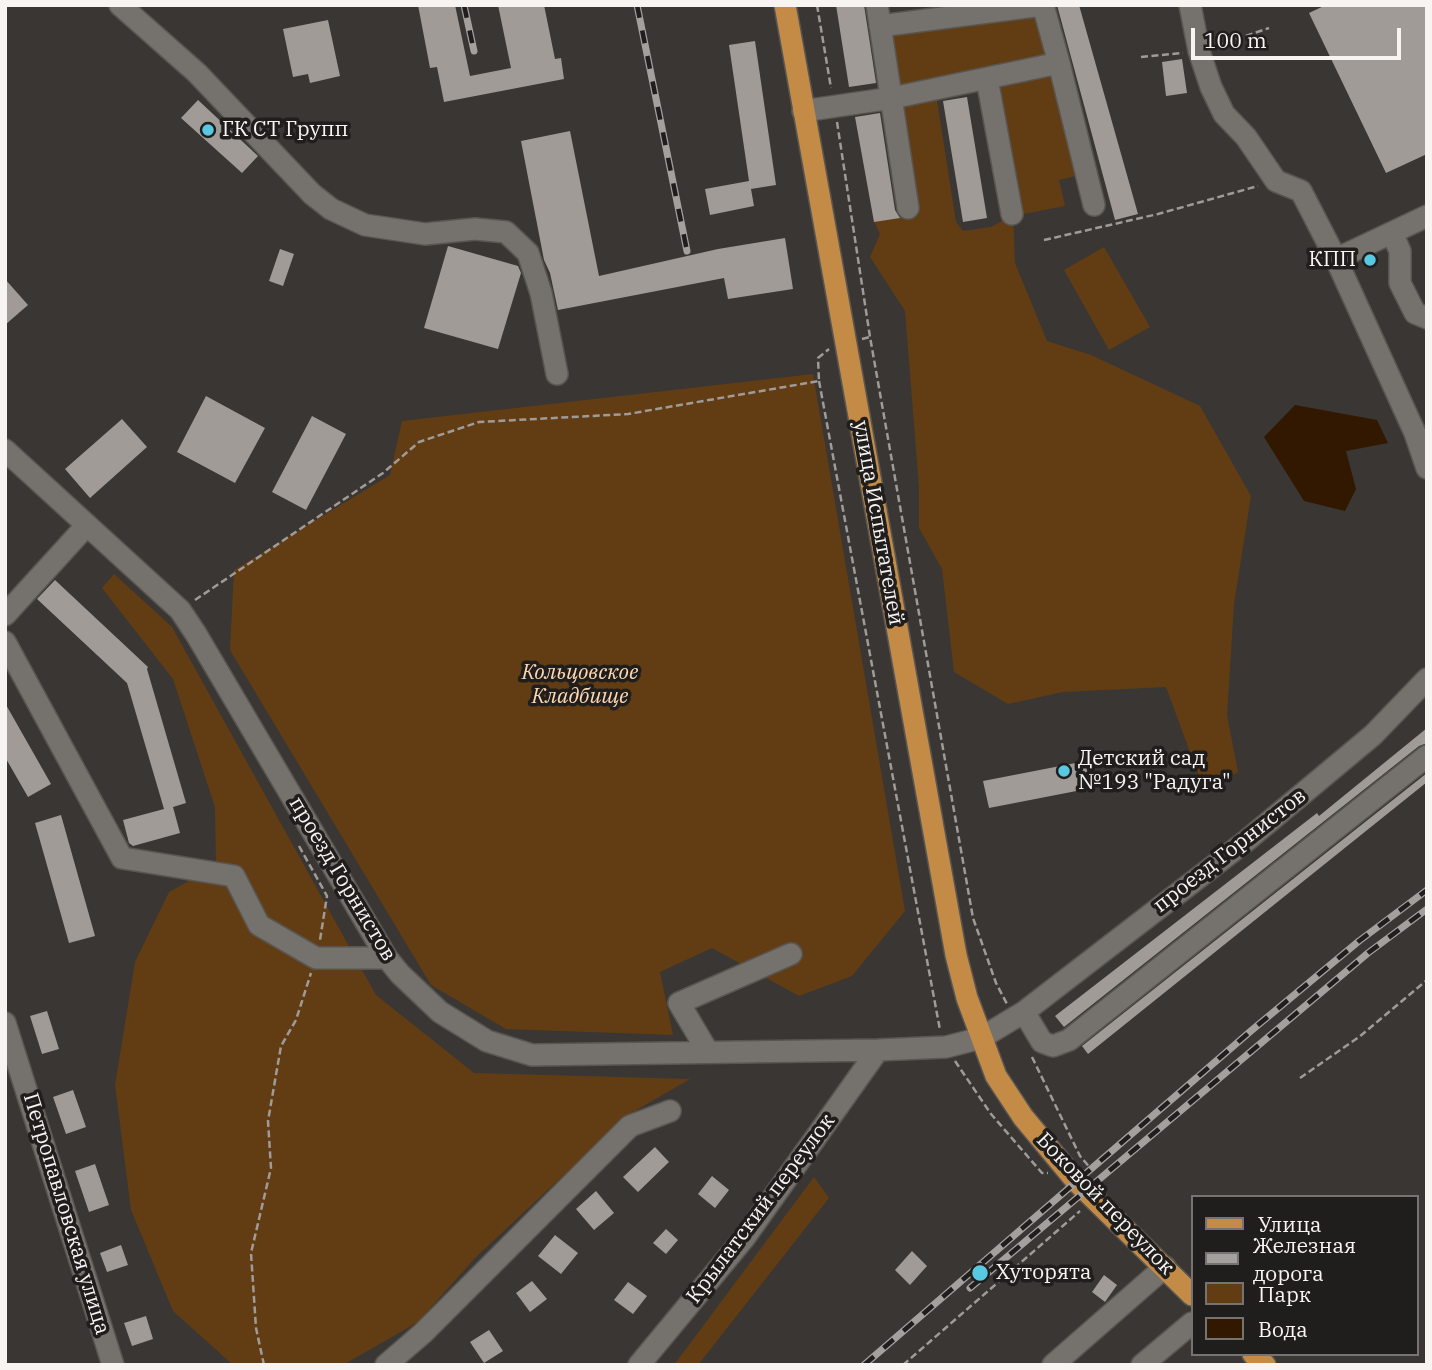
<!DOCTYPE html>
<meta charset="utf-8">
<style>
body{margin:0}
#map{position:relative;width:1432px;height:1370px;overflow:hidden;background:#3a3633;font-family:"IBM Plex Serif",serif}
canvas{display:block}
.frame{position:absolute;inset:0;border:7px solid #f7f4f2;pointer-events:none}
.legend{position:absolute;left:1191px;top:1195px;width:228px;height:161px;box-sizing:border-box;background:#201e1c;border:2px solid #767472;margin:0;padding:9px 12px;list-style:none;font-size:21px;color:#f7f4f2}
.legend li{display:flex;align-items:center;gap:14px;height:35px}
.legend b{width:35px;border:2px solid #767472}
.scale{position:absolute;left:1191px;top:28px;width:210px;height:32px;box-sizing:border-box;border:4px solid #f7f4f2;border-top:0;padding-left:9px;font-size:21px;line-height:24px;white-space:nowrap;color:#f7f4f2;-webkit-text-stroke:5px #201e1c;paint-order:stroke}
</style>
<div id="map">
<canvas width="1432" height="1370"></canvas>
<div class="frame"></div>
<ul class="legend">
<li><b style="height:9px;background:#c48b46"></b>Улица</li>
<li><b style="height:9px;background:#a4a09e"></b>Железная дорога</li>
<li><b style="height:19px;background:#623d14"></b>Парк</li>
<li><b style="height:19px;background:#331800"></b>Вода</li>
</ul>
<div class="scale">100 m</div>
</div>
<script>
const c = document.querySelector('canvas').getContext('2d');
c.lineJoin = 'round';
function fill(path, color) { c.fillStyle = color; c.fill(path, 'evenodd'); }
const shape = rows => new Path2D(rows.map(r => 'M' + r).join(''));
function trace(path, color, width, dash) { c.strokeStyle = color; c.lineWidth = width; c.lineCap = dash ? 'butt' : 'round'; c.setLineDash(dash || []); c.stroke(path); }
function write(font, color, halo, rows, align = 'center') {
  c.font = font + ' "IBM Plex Serif",serif'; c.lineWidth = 7; c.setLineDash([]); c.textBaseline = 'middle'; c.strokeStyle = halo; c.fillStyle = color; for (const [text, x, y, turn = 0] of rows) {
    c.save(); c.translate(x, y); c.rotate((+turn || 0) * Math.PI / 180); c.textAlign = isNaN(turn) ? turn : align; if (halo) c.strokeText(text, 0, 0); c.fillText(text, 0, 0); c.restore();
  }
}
const green = shape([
 [1036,14,1050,57,986,72,898,85,892,35],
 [1054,74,1084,174,1059,180,1065,206,1013,216,1015,263,1047,341,1091,355,1200,406,1251,496,1234,604,1227,715,1238,772,1204,790,1166,687,1063,692,1008,704,954,672,942,569,919,528,919,487,905,311,870,257,880,234,874,221,910,215,896,105,937,100,956,222,963,231,991,227,1013,215,989,83],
 [1104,247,1150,327,1109,350,1064,270],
 [813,374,905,911,852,976,799,996,712,948,660,972,673,1035,506,1029,431,985,230,650,234,570,390,475,402,421],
 [114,574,172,627,376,995,474,1073,690,1079,628,1115,476,1257,418,1322,343,1365,233,1365,173,1311,131,1210,115,1085,135,962,169,892,216,866,215,807,173,679,102,588],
 [814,1177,829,1198,698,1365,674,1365]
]);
const water = shape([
 [1295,405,1377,420,1388,443,1346,451,1356,489,1345,511,1304,501,1264,437]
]);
const building = shape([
 [418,5,455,5,470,76,511,68,498,5,544,5,555,59,561,58,564,79,444,102,437,67,430,68],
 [836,5,864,5,876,83,849,87],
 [1057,5,1079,5,1138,214,1115,220],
 [1326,5,1427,5,1427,154,1386,173,1309,13],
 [328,20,340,76,310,83,308,74,293,77,283,29],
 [755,41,776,185,751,189,754,206,710,215,705,189,749,181,729,45],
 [1182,59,1187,93,1166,96,1162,62],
 [967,97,987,218,963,222,943,101],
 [198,100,258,156,242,173,181,118],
 [880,113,895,210,900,218,874,222,855,117],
 [570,131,599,276,718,249,785,238,793,289,728,299,724,278,558,310,550,273,544,260,521,141],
 [448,246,518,266,521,273,498,349,424,328],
 [280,249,294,254,283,286,269,281],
 [5,279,28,305,5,325],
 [206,396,265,428,235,483,177,452],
 [312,416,346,434,306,510,272,492],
 [122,419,147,447,90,498,65,469],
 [55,580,148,667,147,669,186,803,173,807,180,833,133,846,129,843,123,820,164,809,127,683,37,599],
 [5,703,51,784,28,797,5,757],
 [1427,728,1427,743,1419,746,1064,1027,1055,1016,1317,813,1319,816],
 [1091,760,1097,787,989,808,983,781],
 [1427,773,1427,782,1088,1054,1082,1046],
 [61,815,95,936,69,943,35,823],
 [47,1011,59,1049,42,1054,30,1016],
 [73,1090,86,1127,66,1134,53,1097],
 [655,1147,669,1162,638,1192,623,1177],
 [95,1164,109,1205,89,1212,75,1171],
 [712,1176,729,1190,715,1208,698,1194],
 [596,1191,614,1213,594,1230,576,1209],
 [666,1229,678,1240,666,1254,653,1243],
 [555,1235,578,1253,561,1274,538,1256],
 [121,1245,128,1265,107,1272,100,1253],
 [912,1251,927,1266,910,1285,895,1270],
 [1104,1275,1117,1285,1105,1302,1092,1292],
 [532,1281,547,1299,530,1312,516,1293],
 [628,1282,647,1296,633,1314,614,1300],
 [146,1316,153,1339,132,1346,124,1323],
 [489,1330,503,1351,484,1363,470,1342]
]);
const path = shape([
 [817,5,831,88],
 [1216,46,1269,28],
 [1141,57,1183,53],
 [837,122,870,337,973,918,996,983,1007,1004],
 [1044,240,1158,214,1258,186],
 [862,339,870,337],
 [819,381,940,1030],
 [195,600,383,473,419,442,479,422,628,414,819,381,818,358,829,349],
 [299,846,327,896,320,940],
 [1032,1057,1080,1156,1092,1170],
 [955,1061,991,1114,1042,1173,1048,1173],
 [1300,1078,1359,1037,1427,980],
 [264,1365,256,1328,251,1253,271,1168,268,1121,281,1046,296,1020,311,973],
 [903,1365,1080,1211]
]);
const minor = shape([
 [120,5,197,73,312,194,331,209,365,225,425,234,475,229,506,232,528,253,541,293,557,374],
 [877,5,908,208],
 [1043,5,1059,63],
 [1190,5,1199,51,1211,87,1224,114,1246,137,1276,181,1301,191,1336,259,1415,433,1427,468],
 [880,26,1043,5],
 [987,79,1012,214],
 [803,111,892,98,1059,63,1094,205],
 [1392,233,1400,251,1400,283,1415,313,1427,318],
 [1336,259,1427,216],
 [5,450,180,610,196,634,387,958,400,974,440,1012,487,1041,532,1055,878,1050,946,1047,981,1038,1024,1012,1246,841,1373,735,1427,679],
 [5,615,87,525],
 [5,642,122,858,234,876,259,925,316,958,387,958],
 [1024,1012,1042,1042,1053,1046,1069,1040,1427,756],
 [5,1023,113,1365],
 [708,1052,679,1003,791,954],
 [386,1365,423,1333,630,1126,670,1111],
 [639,1365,745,1237,878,1050],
 [1053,1365,1165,1267],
 [1142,1365,1192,1323]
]);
const major = shape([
 [785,5,956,955,967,998,996,1076,1023,1117,1077,1182,1192,1295],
 [1253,1354,1265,1365]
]);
const rail = shape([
 [464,5,474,51],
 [637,5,687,251],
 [970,1288,1368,953,1427,909],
 [864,1365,1252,1030,1359,941,1427,890]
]);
const markers = [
 [208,130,7,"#57c9e2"],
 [1370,260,7,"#57c9e2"],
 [1064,771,7,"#57c9e2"],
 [980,1273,9,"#57c9e2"]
];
const poiNames = [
 ["ГК СТ Групп",222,130],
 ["КПП",1356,260,"right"],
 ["Детский сад",1078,759],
 ["№193 \"Радуга\"",1078,783],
 ["Хуторята",996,1273]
];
const streetNames = [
 ["улица Испытателей",878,523,80],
 ["проезд Горнистов",1230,851,-38],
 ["проезд Горнистов",342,879,59],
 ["Боковой переулок",1105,1204,46],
 ["Крылатский переулок",761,1209,-53],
 ["Петропавловская улица",66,1214,73]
];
const parkNames = [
 ["Кольцовское",580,673],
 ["Кладбище",580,697]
];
fill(green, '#623d14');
fill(water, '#331800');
fill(building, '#a09b97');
trace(minor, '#595652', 24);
trace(major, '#595652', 24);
trace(path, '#9f9b99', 2.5, [7, 3.5]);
trace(minor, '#75716c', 21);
trace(major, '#c48b46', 21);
trace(rail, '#a4a09e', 7);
trace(rail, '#201e1c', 4.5, [13]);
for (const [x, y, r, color] of markers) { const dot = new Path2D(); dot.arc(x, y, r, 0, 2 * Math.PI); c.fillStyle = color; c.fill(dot); trace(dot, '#201e1c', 2.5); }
write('21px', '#f7f4f2', '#201e1c', poiNames, 'left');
write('21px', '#f7f4f2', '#201e1c', streetNames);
write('italic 21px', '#fed8b4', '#201e1c', parkNames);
</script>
